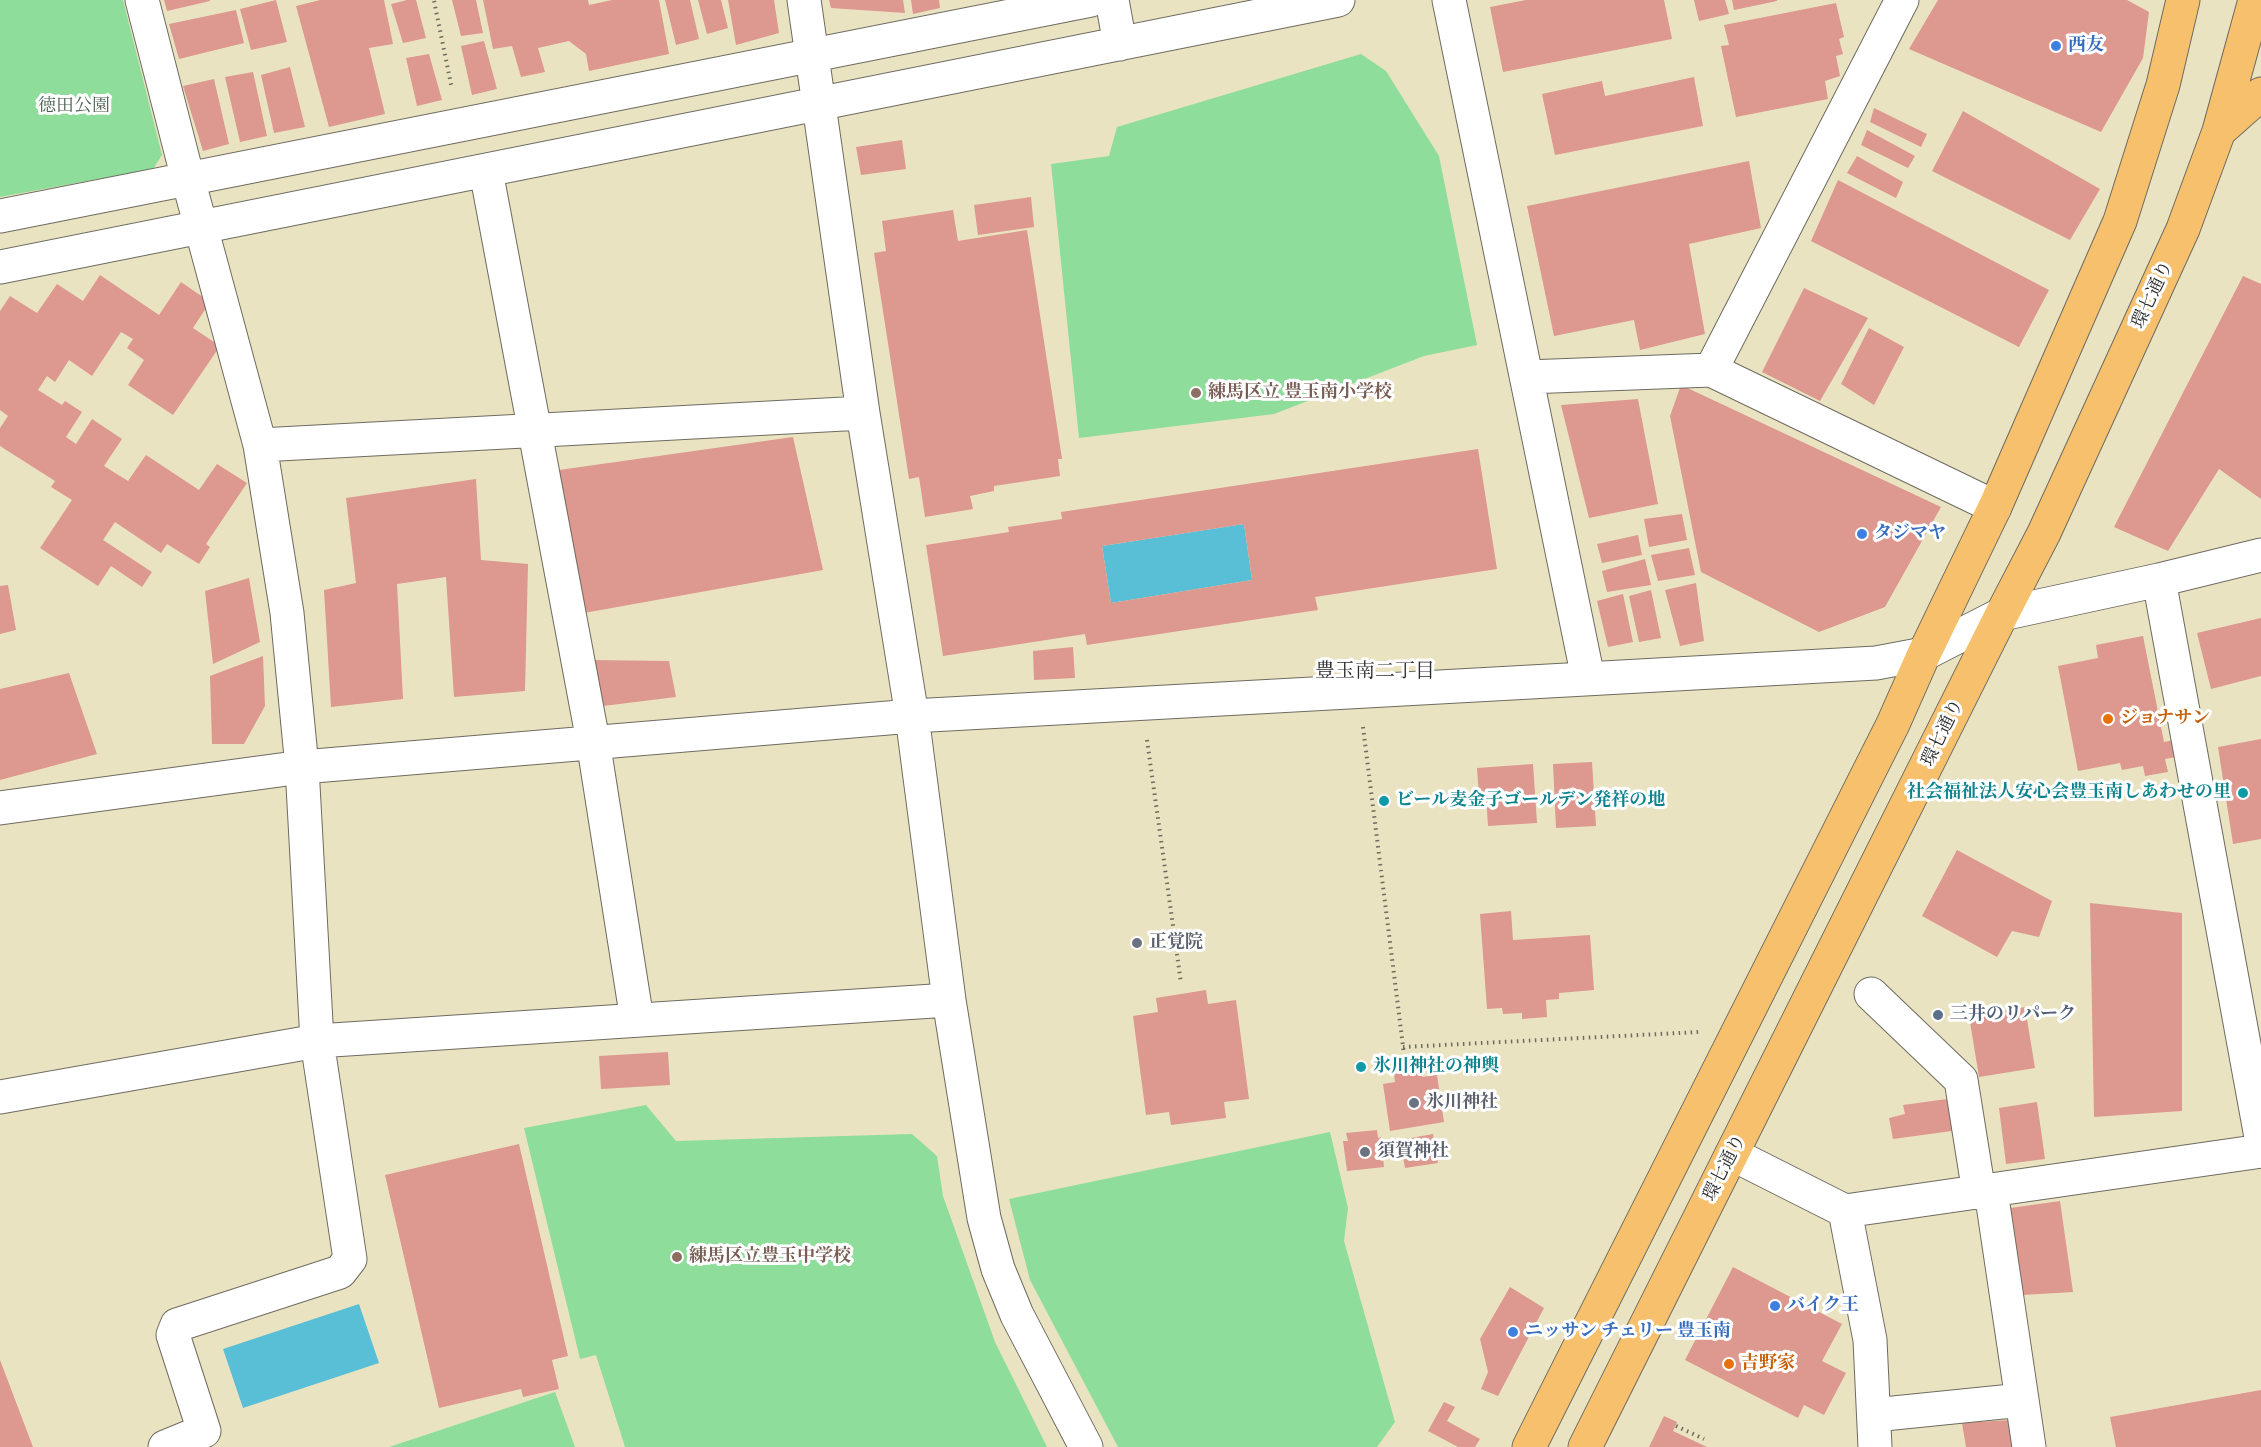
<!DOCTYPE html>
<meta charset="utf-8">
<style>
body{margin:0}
canvas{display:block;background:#eae3c1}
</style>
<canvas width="2261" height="1447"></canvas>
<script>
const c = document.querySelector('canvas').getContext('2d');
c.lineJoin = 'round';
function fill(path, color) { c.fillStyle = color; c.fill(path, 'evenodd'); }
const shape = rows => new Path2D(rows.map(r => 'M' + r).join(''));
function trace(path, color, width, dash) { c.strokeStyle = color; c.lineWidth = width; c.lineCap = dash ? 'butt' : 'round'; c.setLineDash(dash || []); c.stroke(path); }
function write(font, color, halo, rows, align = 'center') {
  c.font = font + ' "IM FELL Great Primer","Noto Serif JP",serif'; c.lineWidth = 6; c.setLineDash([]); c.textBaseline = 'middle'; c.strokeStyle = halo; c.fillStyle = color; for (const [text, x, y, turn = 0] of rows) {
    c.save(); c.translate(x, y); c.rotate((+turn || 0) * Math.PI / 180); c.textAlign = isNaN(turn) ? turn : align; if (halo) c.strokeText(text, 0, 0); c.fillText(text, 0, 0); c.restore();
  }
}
const green = shape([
 [0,0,123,0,162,155,153,169,0,197],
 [1361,54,1386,71,1439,156,1477,345,1424,356,1274,414,1079,438,1051,164,1109,156,1117,127],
 [646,1105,676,1141,912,1134,937,1156,943,1196,995,1342,1047,1447,625,1447,596,1355,580,1359,524,1128],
 [1330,1132,1348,1208,1344,1241,1395,1422,1377,1447,1118,1447,1030,1280,1009,1199],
 [555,1392,575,1447,389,1447]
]);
const water = shape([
 [1244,524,1252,580,1111,603,1102,546],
 [359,1304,379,1363,243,1408,223,1349]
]);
const building = shape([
 [164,0,210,0,210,1,167,11],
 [276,0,287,42,251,50,240,9],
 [320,0,384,0,393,44,369,48,385,114,329,127,296,6],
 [407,0,416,0,426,38,403,43,391,4],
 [452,0,476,0,483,33,461,36],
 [483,0,588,0,589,5,612,0,659,0,669,54,589,71,586,54,569,41,538,48,545,72,521,77,512,46,493,49],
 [665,0,690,0,699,39,676,45],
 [698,0,721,0,728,28,707,34],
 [728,0,774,0,779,33,736,45],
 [829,0,903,0,905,13,831,8],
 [911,0,939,0,940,8,913,14],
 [1526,0,1664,0,1672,39,1503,72,1490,7],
 [1694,0,1725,0,1729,14,1699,21],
 [1732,0,1777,0,1777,1,1734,10],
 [1938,0,2127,0,2149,12,2143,58,2101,132,1909,49],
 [1836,3,1844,37,1839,39,1843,54,1836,56,1840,76,1825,81,1828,99,1736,117,1721,46,1729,45,1724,25],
 [236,10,244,43,179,59,169,24],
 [484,41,497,89,472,95,461,46],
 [429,54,442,100,417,106,406,58],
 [290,67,305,127,274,133,261,75],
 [253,72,267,136,240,142,225,77],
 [1694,77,1703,126,1555,155,1542,94,1602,81,1605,96],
 [214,79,229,144,203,151,183,86],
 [1874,108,1927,134,1921,147,1870,122],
 [1963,111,2100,189,2070,240,1932,171],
 [1867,130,1915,156,1908,168,1861,145],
 [902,140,906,169,861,175,856,147],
 [1857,156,1903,182,1896,198,1847,173],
 [1749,161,1761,228,1689,244,1705,334,1640,350,1634,320,1554,336,1527,206],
 [1838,180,2049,290,2019,347,1811,241],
 [1031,197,1034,227,978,235,974,205],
 [953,210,958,241,1027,230,1062,459,1058,459,1060,476,994,486,994,491,970,496,973,509,925,517,919,477,909,479,874,253,886,251,882,221],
 [100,275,159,315,181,282,210,302,193,328,220,346,173,415,128,385,144,360,127,348,133,339,121,332,92,376,69,360,55,382,47,376,38,390,62,405,65,401,82,412,66,437,76,444,92,419,122,439,104,466,128,481,146,455,199,490,217,464,247,483,206,544,210,547,199,564,167,544,161,553,115,522,103,540,152,572,142,587,111,566,98,586,40,548,72,500,51,487,55,481,0,446,0,428,8,416,0,410,0,311,10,296,37,313,57,284,83,301],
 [2243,276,2261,284,2261,499,2219,469,2168,551,2114,527],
 [1804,288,1868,318,1820,401,1762,372],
 [1869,328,1904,347,1874,405,1841,384],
 [1681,385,1941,507,1885,607,1819,632,1701,572,1670,416],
 [1638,399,1658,504,1589,518,1561,405],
 [793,437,823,570,584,613,552,471],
 [1478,449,1497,569,1315,597,1318,610,1087,645,1085,634,943,656,926,545,1009,532,1008,527,1062,519,1061,512],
 [1244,524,1252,580,1111,603,1102,546],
 [476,479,481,560,528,564,525,691,454,697,446,577,397,584,403,699,331,707,324,590,356,583,346,498],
 [1682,514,1687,540,1649,547,1644,519],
 [1638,535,1642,555,1602,563,1597,544],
 [1689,548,1695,575,1658,581,1651,555],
 [1645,559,1651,585,1607,592,1602,571],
 [249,578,260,642,213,664,205,591],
 [1696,583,1704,641,1680,646,1665,590],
 [8,585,16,630,0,634,0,586],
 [1651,590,1661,638,1639,642,1629,596],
 [1623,594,1633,642,1608,647,1597,601],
 [2261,618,2261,676,2211,689,2197,633],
 [2143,636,2164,742,2173,740,2176,757,2165,759,2168,772,2145,776,2143,766,2122,770,2120,763,2078,771,2058,666,2098,658,2096,645],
 [1073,647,1075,678,1034,680,1033,651],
 [263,656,265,706,244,744,212,744,210,676],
 [591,660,669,661,676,697,595,707],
 [69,673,97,754,0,780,0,689],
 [2261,739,2261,839,2233,844,2218,747],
 [1592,762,1596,826,1556,828,1553,764],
 [1533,764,1537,823,1488,826,1486,795,1479,796,1477,768],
 [1957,850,2052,901,2039,937,2012,931,1997,957,1922,916],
 [2090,903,2182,913,2182,1111,2094,1117],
 [1511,911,1513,940,1590,935,1594,990,1559,993,1559,999,1546,1000,1547,1017,1522,1019,1522,1013,1503,1014,1502,1008,1487,1009,1480,914],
 [1206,990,1208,1004,1236,1000,1249,1099,1224,1102,1226,1118,1171,1125,1169,1112,1146,1115,1133,1016,1158,1012,1156,998],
 [2025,1007,2035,1068,1979,1077,1969,1016],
 [668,1052,670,1085,601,1089,599,1056],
 [1421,1069,1422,1077,1437,1075,1444,1122,1390,1131,1383,1084,1395,1082,1394,1074],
 [1947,1099,1952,1131,1893,1139,1889,1118,1905,1114,1903,1105],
 [2037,1102,2045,1159,2006,1164,1999,1108],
 [1377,1130,1378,1138,1381,1137,1384,1167,1347,1171,1343,1141,1348,1141,1346,1133],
 [1433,1134,1438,1163,1405,1168,1400,1140],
 [519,1144,568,1356,552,1360,559,1389,523,1397,521,1389,439,1408,385,1175],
 [2060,1201,2073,1292,2023,1295,2010,1208],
 [1733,1267,1842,1324,1822,1361,1846,1373,1824,1415,1804,1405,1798,1418,1685,1360],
 [1510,1287,1544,1308,1498,1396,1481,1389,1488,1372,1480,1339],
 [0,1360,33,1447,0,1447],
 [2261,1390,2261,1447,2116,1447,2110,1417],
 [1444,1402,1455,1407,1447,1421,1480,1439,1475,1447,1458,1447,1428,1431],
 [1664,1416,1677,1422,1673,1431,1707,1447,1649,1447],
 [2010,1420,2012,1447,1966,1447,1962,1423]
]);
const path = shape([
 [434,1,452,89],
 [1363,727,1404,1054],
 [1147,740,1181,983],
 [1403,1047,1699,1032],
 [1676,1426,1704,1439]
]);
const minor = shape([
 [142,0,188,179,260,445,287,613,302,767,317,1041,350,1259,340,1272,177,1325,173,1335,204,1431,165,1447],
 [804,0,863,413,912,716,949,1000,984,1218,998,1269,1017,1315,1086,1447],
 [1112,0,1120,44],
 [1449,0,1588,678],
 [486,171,593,741,637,1020],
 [0,216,1091,0],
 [0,267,1338,0],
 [1711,370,1902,0],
 [1527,377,1711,370,1995,507],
 [260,445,863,413],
 [2159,580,2261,1137],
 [0,808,302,767,912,716,1876,663,1924,654,2002,614,2159,580,2261,555],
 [1871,994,1961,1080,1979,1193],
 [0,1097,317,1041,949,1000],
 [1732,1154,1845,1211,2261,1151],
 [1991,1191,2029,1447],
 [1845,1211,1870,1340,1875,1447],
 [1874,1415,2022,1400]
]);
const major = shape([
 [2219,131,2261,94],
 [1529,1447,1893,724,1924,654,1995,507,2120,221,2163,85,2183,0],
 [1585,1447,2002,614,2044,533,2183,229,2219,131,2255,0]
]);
const markers = [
 [2056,46,6,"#3f7fe0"],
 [1196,393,6,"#8d6e63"],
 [1862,534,6,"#3f7fe0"],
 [2108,719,6,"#e8710a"],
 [2243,793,6,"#0f9aa8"],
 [1384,801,6,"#0f9aa8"],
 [1137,943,6,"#6b7280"],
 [1938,1015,6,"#5c6f8a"],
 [1361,1067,6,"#0f9aa8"],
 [1414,1103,6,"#6b7280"],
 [1365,1152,6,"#6b7280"],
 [677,1257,6,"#8d6e63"],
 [1775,1306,6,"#3f7fe0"],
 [1513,1332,6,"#3f7fe0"],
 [1729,1364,6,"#e8710a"]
];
const shopNames = [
 ["西友",2068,46],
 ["タジマヤ",1874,534],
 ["バイク王",1787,1306],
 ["ニッサン チェリー 豊玉南",1525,1332]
];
const parkNames = [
 ["徳田公園",74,107]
];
const streetNames = [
 ["環七通り",2153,295,-65],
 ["環七通り",1943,733,-64],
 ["環七通り",1725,1168,-63]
];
const educationNames = [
 ["練馬区立 豊玉南小学校",1208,393],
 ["練馬区立豊玉中学校",689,1257]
];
const foodNames = [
 ["ジョナサン",2120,719],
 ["吉野家",1741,1364]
];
const cultureNames = [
 ["社会福祉法人安心会豊玉南しあわせの里",2231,793,"right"],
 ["ビール麦金子ゴールデン発祥の地",1396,801],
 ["氷川神社の神輿",1373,1067]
];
const worshipNames = [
 ["正覚院",1149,943],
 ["氷川神社",1426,1103],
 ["須賀神社",1377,1152]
];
const serviceNames = [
 ["三井のリパーク",1950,1015]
];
const neighbourhoodNames = [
 ["豊玉南二丁目",1375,672]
];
fill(green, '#8edd9b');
fill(water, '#58bfd6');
fill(building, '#dd988f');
trace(minor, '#6e6b60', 35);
trace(major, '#6e6b60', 35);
trace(path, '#6e6b60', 4, [1.5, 4.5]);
trace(minor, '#fff', 33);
trace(major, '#f7c06c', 33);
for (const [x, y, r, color] of markers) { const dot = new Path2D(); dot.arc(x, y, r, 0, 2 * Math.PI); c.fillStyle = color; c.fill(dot); trace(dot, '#fff', 2); }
write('bold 18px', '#366cbe', '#fff', shopNames, 'left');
write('18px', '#49604d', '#fff', parkNames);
write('18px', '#2b2b2b', '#fff', streetNames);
write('bold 18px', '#785e54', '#fff', educationNames, 'left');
write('bold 18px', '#c56008', '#fff', foodNames, 'left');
write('bold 18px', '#0d838f', '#fff', cultureNames, 'left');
write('bold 18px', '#5b616d', '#fff', worshipNames, 'left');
write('bold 18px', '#4e5e75', '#fff', serviceNames, 'left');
write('20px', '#2b2b2b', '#fff', neighbourhoodNames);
</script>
